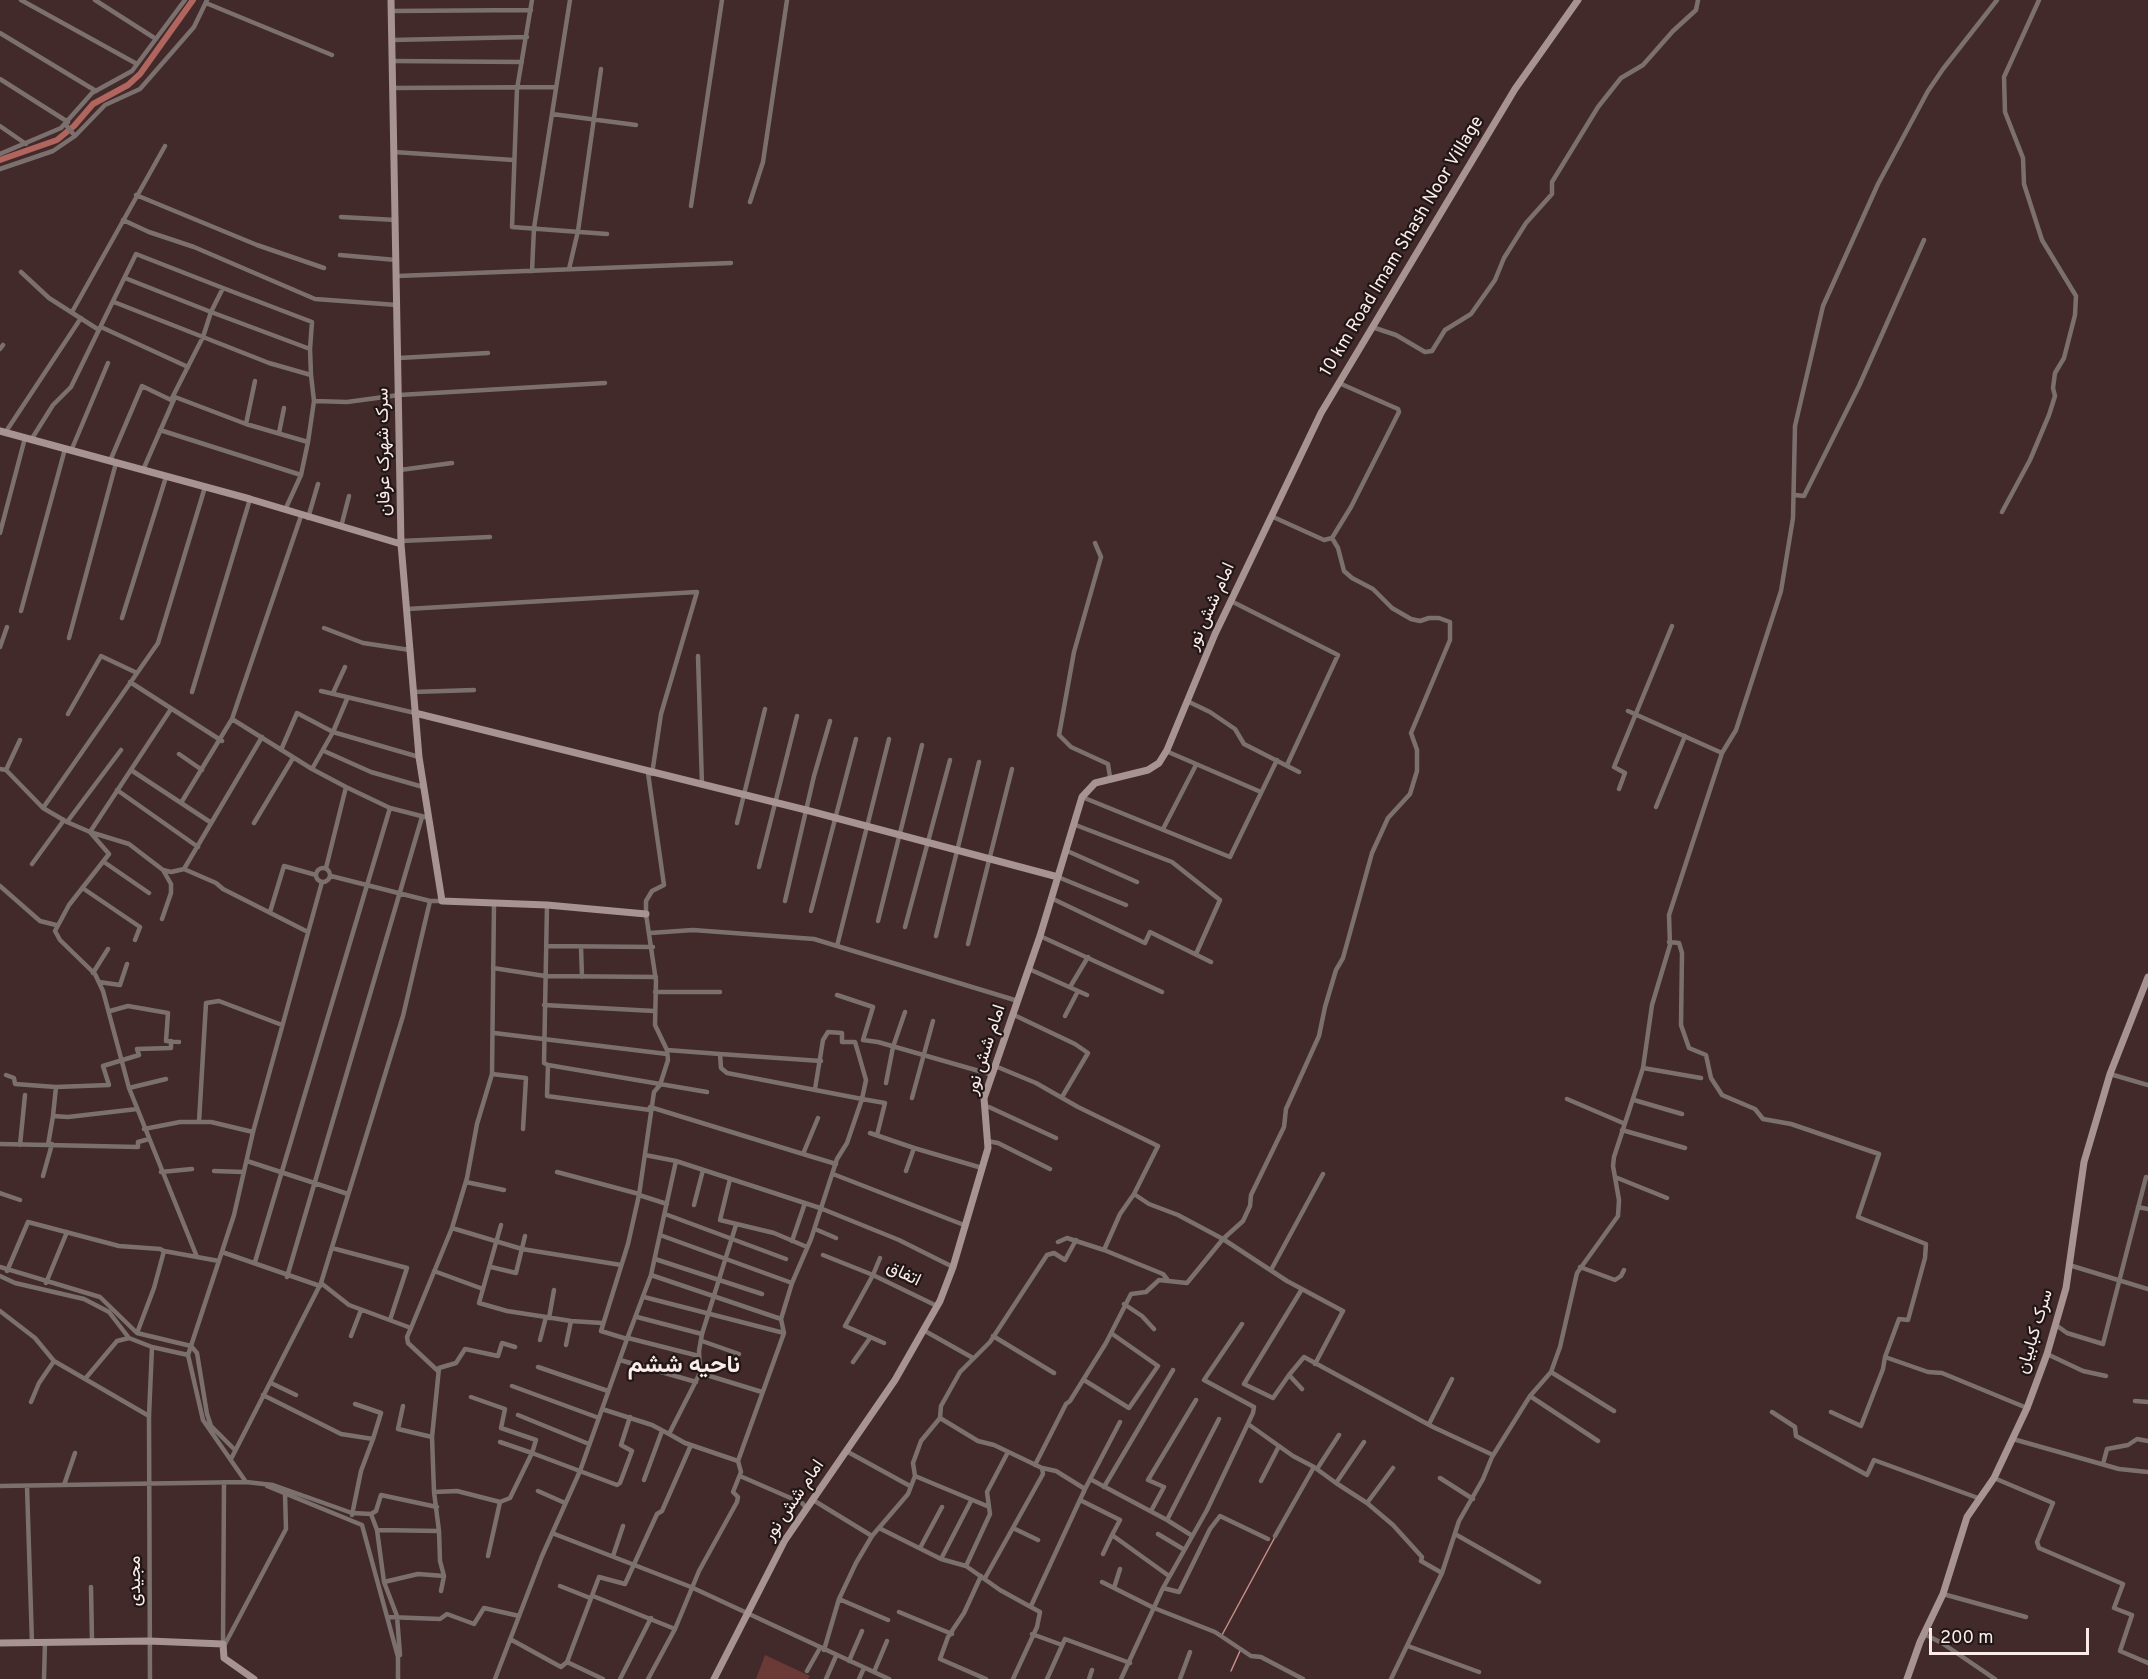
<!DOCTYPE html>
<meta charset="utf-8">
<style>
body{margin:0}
#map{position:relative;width:2148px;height:1679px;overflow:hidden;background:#412a29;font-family:Overpass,sans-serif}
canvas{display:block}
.scale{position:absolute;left:1929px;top:1628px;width:160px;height:27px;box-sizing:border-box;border:3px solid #fbecea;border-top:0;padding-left:8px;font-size:18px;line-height:21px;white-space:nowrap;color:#fbecea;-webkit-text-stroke:4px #201615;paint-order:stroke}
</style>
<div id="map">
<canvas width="2148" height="1679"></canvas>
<div class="scale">200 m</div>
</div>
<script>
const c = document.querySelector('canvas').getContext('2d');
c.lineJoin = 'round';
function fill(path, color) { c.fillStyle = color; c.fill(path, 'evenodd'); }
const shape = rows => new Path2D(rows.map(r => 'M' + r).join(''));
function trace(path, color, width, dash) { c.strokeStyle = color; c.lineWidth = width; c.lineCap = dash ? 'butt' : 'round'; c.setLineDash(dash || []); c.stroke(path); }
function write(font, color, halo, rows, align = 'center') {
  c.font = font + ' Overpass,Vazirmatn,sans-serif'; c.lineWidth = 4.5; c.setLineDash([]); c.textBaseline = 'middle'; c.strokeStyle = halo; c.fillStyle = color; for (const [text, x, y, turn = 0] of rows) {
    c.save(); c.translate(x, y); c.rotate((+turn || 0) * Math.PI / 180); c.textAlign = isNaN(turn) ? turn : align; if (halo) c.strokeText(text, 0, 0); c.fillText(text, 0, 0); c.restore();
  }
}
const green = shape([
 [765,1655,810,1676,808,1679,756,1679]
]);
const stream = shape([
 [1222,1635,1275,1537],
 [1231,1671,1240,1651]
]);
const canal = shape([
 [0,160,57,140,74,126,93,104,128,85,140,74,193,0]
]);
const street = shape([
 [21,0,137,64],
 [95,0,156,39],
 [532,0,517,89,512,227,607,234],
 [206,3,332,55],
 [391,11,531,10],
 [0,33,96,91],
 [392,40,527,37],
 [392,61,522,62],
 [0,79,68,122],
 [393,88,556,87],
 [552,114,636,125],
 [65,124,75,136],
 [0,126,26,144],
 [394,152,513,160],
 [0,154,61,128,92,93,132,71,185,0],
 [0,169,53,151,75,136,105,105,140,89,194,27,207,0],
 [136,195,257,245,324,268],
 [750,202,763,162,787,0],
 [691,206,722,0],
 [341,217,396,220],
 [123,220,149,232,194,247,315,299,397,305],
 [340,255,396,260],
 [569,269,578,231,601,69],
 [532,271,534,228,570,0],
 [21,272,49,298,99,330],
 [397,276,731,263],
 [125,278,211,312,223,288,312,322,310,349],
 [114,302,203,337,211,312,310,349,311,375],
 [72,312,165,146],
 [101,327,188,367],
 [1372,327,1396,335,1425,352,1432,351,1445,330,1471,314,1495,280,1504,258,1526,223,1552,194,1552,182,1598,107,1621,78,1643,65,1673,31,1696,10,1698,0],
 [0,349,3,345],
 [399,358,488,353],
 [314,401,347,402,399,395,605,383],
 [246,424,255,381],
 [160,430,301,475],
 [5,433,81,318],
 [279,433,284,408],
 [31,440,53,405,71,387,136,254,223,288],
 [71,451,108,363],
 [110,461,142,386,171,400,203,337,269,363,311,375,314,401,308,442],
 [143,470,175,397,246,424,308,442,301,475,285,510],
 [400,470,452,463],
 [1795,495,1804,496,1859,386,1924,240],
 [2002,512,2030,460,2049,415,2055,396,2053,388,2055,373,2064,358,2075,315,2076,296,2042,240,2024,184,2023,158,2005,112,2004,77,2039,0],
 [308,518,318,484],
 [341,527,349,496],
 [0,533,25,438],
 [1332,538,1351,507,1399,412,1398,409,1339,383],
 [401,541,490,537],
 [1095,543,1101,557,1074,652,1059,735,1071,747,1108,764,1110,777],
 [1231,601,1338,655,1287,765],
 [407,609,697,592,661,714,652,774],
 [21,611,65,449],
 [122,618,166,477],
 [324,628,363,643,410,650],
 [69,638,116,463],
 [0,647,7,627],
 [698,656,702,785],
 [130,682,222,741],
 [321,691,415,713],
 [192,692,250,499],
 [413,692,474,690],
 [333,693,345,667],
 [1187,701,1210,712,1235,729,1244,744,1299,772],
 [1628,711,1722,753],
 [68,714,101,656,137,673],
 [232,719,312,769,346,787,390,808,425,817],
 [281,750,297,713,333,732,419,757],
 [324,751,371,772,423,787],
 [1166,751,1261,792],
 [179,754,202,770],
 [0,769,6,770,43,808,67,822,90,832,129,844,163,870,171,872,184,869,216,883,223,889,308,932],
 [312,769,333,732,347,699],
 [6,770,20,740],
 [131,770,210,822],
 [1619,789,1625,773,1614,767,1672,626],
 [117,790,198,847],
 [1082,797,1230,857,1277,760],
 [181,803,232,719,301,516],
 [1656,807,1685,736],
 [43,808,158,643,205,487],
 [67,822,121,750],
 [254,823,293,758],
 [737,823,765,709],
 [1073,824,1172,862,1220,900,1196,954],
 [1163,829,1196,765],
 [90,832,109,854,69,905,55,931,60,940,95,974,103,991,129,1088,197,1257],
 [90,832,171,709],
 [1065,850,1137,882],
 [104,862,149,893],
 [32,864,64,820],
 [759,867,797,716],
 '316 875a7 7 0 1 1 14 0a7 7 0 1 1-14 0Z',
 [326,868,346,787],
 [184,869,262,737],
 [331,876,430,901,442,901],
 [1058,877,1126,905],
 [0,886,40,921,56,925],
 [84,889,140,927,135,940],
 [1051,898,1145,943,1150,932,1211,962],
 [785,901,814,776,830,721],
 [547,905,544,1063,548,1065,547,1096,650,1110],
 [811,911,856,739],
 [270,912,284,866,316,875],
 [162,919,171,893,171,884,163,870],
 [878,921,922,745],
 [905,927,950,760],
 [650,933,693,930,814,939,1018,1001],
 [936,936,979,762],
 [1040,936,1162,992],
 [1669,942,1679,943,1682,953,1681,1025,1689,1048,1706,1055,1711,1078,1722,1095,1755,1109,1763,1119,1791,1124,1879,1154,1858,1217,1926,1244,1925,1258,1908,1320,1899,1319,1885,1357],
 [968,944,1012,769],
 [546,946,653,947],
 [837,946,889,739],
 [581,947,582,977],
 [493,968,545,976,656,977],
 [1029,969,1087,995],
 [93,973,108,949],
 [99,982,120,985,127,964],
 [1070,987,1088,957],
 [655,992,720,992],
 [837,995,873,1007,863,1040,878,1042,993,1075],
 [544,1005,654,1011],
 [110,1011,128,1006,168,1013,166,1041,179,1042],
 [1014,1015,1075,1044,1088,1053,1062,1097],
 [1065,1016,1078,991],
 [494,1033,667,1054],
 [667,1050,720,1054,721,1068,727,1073,862,1099,866,1080,858,1052,855,1042,842,1042,842,1033,828,1032,823,1040,815,1089],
 [720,1054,821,1061],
 [548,1065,707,1092],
 [995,1066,1036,1083,1078,1107,1158,1146,1134,1194,1120,1214,1104,1250,1067,1238,1058,1242],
 [1643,1068,1701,1078],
 [492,1074,526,1078,523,1129],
 [2110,1074,2148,1085],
 [6,1075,14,1078,15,1084,56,1087],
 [886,1083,893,1047,905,1012],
 [129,1088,166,1079],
 [912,1098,933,1021],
 [1567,1099,1623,1123],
 [1634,1100,1682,1114],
 [650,1107,803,1154],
 [984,1107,989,1107,1056,1138],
 [137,1109,68,1117,53,1116,56,1087,109,1085,103,1066,139,1055,137,1049,171,1048,171,1041],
 [53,1116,48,1145,138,1147,138,1142,149,1139],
 [818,1118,803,1154,836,1164],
 [199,1122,206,1003,219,1001,282,1025],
 [144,1129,180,1122,211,1122,253,1132],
 [1622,1130,1685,1148],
 [870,1133,914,1148],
 [987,1141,998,1143,1050,1169],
 [0,1144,48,1145],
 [20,1145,25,1095],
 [645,1155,676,1161,820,1208,899,1240,953,1267],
 [247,1161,348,1194],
 [214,1171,244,1172],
 [906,1171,914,1148,982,1168],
 [161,1172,192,1169],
 [557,1172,639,1194],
 [833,1174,964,1225],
 [43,1176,52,1144],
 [1615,1177,1667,1198],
 [730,1179,720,1220,774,1233,807,1247],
 [466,1182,504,1190],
 [0,1193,20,1200],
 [1134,1194,1149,1204,1178,1215,1223,1239,1287,1281,1343,1311,1315,1364],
 [639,1195,667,1204],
 [694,1205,703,1170],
 [2138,1207,2148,1209],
 [665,1214,786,1259],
 [501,1225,479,1303,507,1311,546,1317],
 [452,1228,522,1249,621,1265],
 [815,1229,836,1238],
 [660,1235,792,1283],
 [792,1241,805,1203],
 [332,1248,407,1268,390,1320],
 [1104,1250,1163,1274,1167,1279],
 [164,1251,219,1261],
 [222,1252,320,1286],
 [823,1255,873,1275,845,1326,884,1343],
 [880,1258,873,1275,937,1306],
 [655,1259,762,1294],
 [255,1262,390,808],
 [2069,1265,2148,1289],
 [0,1267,100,1297,137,1333,191,1346,197,1353,207,1414,211,1426,235,1450],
 [491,1267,516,1273,525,1236],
 [1580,1267,1615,1280,1621,1276,1624,1270],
 [1271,1270,1323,1174],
 [7,1271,28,1222,119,1246,160,1249,164,1251,154,1288,137,1333],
 [434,1271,483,1289],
 [651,1275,781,1319],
 [0,1276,15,1283,84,1299,109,1312,129,1338,152,1347,188,1355],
 [287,1277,422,817],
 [46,1283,67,1232],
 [321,1283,403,1016,430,901],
 [1302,1289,1244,1384,1273,1398,1289,1375,1302,1389],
 [644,1297,784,1333,781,1319,792,1283,811,1239,837,1159,847,1143,862,1099,885,1103,877,1135],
 [1124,1304,1142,1316,1154,1329],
 [0,1311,35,1338,54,1361,149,1416],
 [637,1317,702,1334],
 [549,1318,554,1290],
 [2056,1325,2067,1333,2103,1344,2146,1177],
 [411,1328,452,1228,467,1178,477,1124,492,1074,494,903],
 [925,1331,973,1358],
 [351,1336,361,1310],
 [993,1336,1054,1373],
 [628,1338,699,1356],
 [627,1339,651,1275,676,1161],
 [540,1340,546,1317,571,1321],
 [702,1341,739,1354],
 [566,1345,571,1321,602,1323],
 [2047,1354,2083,1371,2106,1376],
 [620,1360,696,1382],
 [853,1362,870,1338],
 [538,1367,608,1391],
 [1551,1372,1614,1411],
 [700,1373,762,1392],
 [1289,1375,1304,1357,1433,1427,1493,1455],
 [85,1379,117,1341,129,1338],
 [1084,1380,1129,1408,1158,1366,1111,1333],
 [271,1383,296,1395],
 [512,1386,599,1418],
 [263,1395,341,1434,373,1439,381,1413,355,1404],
 [1530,1396,1598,1441],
 [471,1397,505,1409,501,1428,536,1440,532,1453,617,1485,620,1483,632,1451,621,1445,630,1417],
 [2135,1401,2148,1402],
 [31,1402,39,1383,54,1361],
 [403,1406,398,1429,432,1437],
 [602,1409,652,1425,669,1434,700,1373,699,1351,702,1334,736,1225],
 [1772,1412,1795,1427,1796,1436,1867,1475,1874,1460,1978,1498],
 [1831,1412,1861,1426,1883,1369,1885,1357,1928,1372,1942,1373,2027,1408],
 [518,1415,589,1444],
 [940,1418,978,1441,994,1445,1042,1468,1043,1474,985,1578],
 [1248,1424,1293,1456,1314,1467],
 [1429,1424,1452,1379],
 [669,1434,685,1443,738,1461],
 [2013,1439,2119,1469,2148,1472],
 [1364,1442,1336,1483,1367,1503,1393,1525,1422,1557,1421,1561,1442,1573],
 [848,1452,910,1486],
 [231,1459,321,1283,349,1305,411,1328,407,1337,408,1343,438,1371],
 [2103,1464,2107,1449,2128,1445,2137,1439,2148,1441],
 [1035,1465,1066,1404,1070,1401,1106,1343,1131,1294,1146,1292,1159,1280,1187,1283,1223,1239,1243,1221,1250,1206,1251,1195,1284,1127,1286,1109,1319,1036,1325,1007,1336,970,1343,958,1372,853,1388,818,1410,794,1417,771,1417,750,1411,733,1450,640,1450,622,1439,618,1429,618,1420,621,1411,619,1392,608,1373,589,1352,578,1344,571,1338,548,1332,538,1324,540,1271,516],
 [1042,1468,1056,1471,1085,1489],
 [1317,1469,1339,1435],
 [740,1476,802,1503,807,1509],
 [915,1476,987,1506],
 [1440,1478,1473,1499],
 [1994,1478,2053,1503,2037,1542,2039,1548,2123,1584,2114,1608,2132,1615,2120,1651,2148,1663],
 [1090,1479,1167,1520,1191,1535],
 [644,1480,662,1431],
 [1261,1481,1279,1446],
 [246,1482,203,1420,188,1355,234,1215,253,1132,322,882],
 [64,1485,75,1453],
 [0,1486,246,1482,273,1485,352,1513,371,1514,376,1511,381,1495,437,1507],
 [27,1486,32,1643],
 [267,1486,362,1525,398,1657,398,1679],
 [1104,1487,1173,1370],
 [538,1491,565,1503],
 [434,1492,432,1437,439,1368,456,1363,465,1349,498,1356,502,1343,515,1347],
 [813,1500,872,1536],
 [1080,1500,1120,1520,1112,1535,1169,1576],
 [1367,1503,1393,1468],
 [1151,1511,1164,1487,1148,1480,1196,1400],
 [371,1514,377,1530,384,1582,397,1616,400,1655],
 [352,1515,361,1471,373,1439],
 [1167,1520,1219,1419],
 [879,1528,941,1559,966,1566,1000,1590,1040,1612,1037,1627,1013,1679],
 [1013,1528,1038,1540],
 [377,1530,439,1531,440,1561,444,1576,441,1591],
 [439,1531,434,1492,457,1491,500,1502,510,1498,532,1453,500,1442],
 [552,1533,691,1587,889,1679],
 [1158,1534,1183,1549],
 [1455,1534,1539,1582],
 [1275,1536,1314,1467,1336,1483],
 [920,1548,942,1507],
 [1103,1554,1112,1535],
 [488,1556,500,1502],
 [613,1556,623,1526],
 [941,1559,971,1501],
 [966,1566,990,1514,987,1492,1008,1452],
 [981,1576,964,1613,948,1637,940,1659,986,1679],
 [384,1582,418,1574,444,1576],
 [1102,1582,1154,1608,1215,1632,1251,1656,1261,1657,1303,1679],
 [560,1586,590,1598,593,1596,675,1629],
 [91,1587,92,1642],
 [1114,1588,1120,1569],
 [1163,1588,1179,1592,1210,1529,1220,1516,1268,1539],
 [1943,1594,2026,1617],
 [839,1599,888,1620],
 [1031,1606,1085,1489,1120,1422],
 [899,1612,952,1634],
 [388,1617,440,1619,447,1614,474,1624,484,1608,519,1616],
 [1032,1634,1062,1645],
 [1924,1634,1942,1643,1995,1679],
 [510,1639,561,1667,567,1662,603,1679],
 [223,1644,224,1482],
 [224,1646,286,1529,285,1493],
 [1408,1646,1479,1672],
 [824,1650,839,1599,856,1563,872,1536,908,1494,915,1476,913,1463,921,1441,940,1418,941,1406,960,1372,990,1342,1047,1255,1054,1253,1065,1260,1076,1240],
 [849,1661,862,1631],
 [567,1662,599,1577,625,1584,657,1514,662,1511,691,1445],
 [807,1671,820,1648],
 [874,1672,887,1641],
 [44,1679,45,1642],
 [150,1679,149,1416,152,1347],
 [495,1679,542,1556,580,1471,627,1339,601,1331,628,1244,639,1195,654,1092,660,1085,668,1060,667,1050,655,1025,656,981,646,914,646,901,652,891,664,885,648,773],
 [620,1679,651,1618],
 [648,1679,675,1629,699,1571,737,1502,738,1497,733,1492,741,1472,738,1461,784,1333],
 [826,1679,836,1656],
 [859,1679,864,1668],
 [1047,1679,1065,1639,1130,1663],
 [1089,1679,1092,1670],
 [1121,1679,1163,1588,1207,1510,1253,1413,1254,1407,1204,1380,1242,1324],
 [1180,1679,1190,1652],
 [1391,1679,1442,1573,1459,1521,1483,1479,1492,1457,1530,1396,1551,1372,1560,1347,1577,1273,1618,1216,1619,1200,1613,1166,1614,1157,1643,1068,1652,1005,1670,945,1669,915,1722,753,1736,730,1781,591,1793,518,1795,426,1823,306,1878,184,1928,91,1943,69,1997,0]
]);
const secondary = shape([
 [391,0,401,544,419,757,442,901,547,905,646,914],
 [0,431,250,499,401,544],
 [415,713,806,810,1058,877],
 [0,1643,149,1641,223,1644,224,1658,254,1679],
 [714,1679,785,1540,895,1380,940,1301,953,1267,988,1148,984,1098,1040,936,1082,797,1095,783,1148,770,1159,763,1167,750,1215,634,1321,413,1515,89,1578,0],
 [1907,1679,1920,1642,1943,1594,1967,1517,1994,1478,2027,1408,2047,1354,2066,1288,2084,1162,2110,1074,2148,977]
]);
const streetNames = [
 ["10 km Road Imam Shash Noor Village",1403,247,-59],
 ["سرک شهرک عرفان",385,452,-91],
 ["امام شش نور",1212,607,-66],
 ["امام شش نور",987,1050,-72],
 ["اتفاق",903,1275,26],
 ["سرک کبابیان",2036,1332,-73],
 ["امام شش نور",795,1501,-56],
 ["مجیدی",136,1581,-90]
];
const districtNames = [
 ["ناحیه ششم",684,1367]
];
fill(green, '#6b3936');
trace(stream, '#c78e89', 1.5);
trace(canal, '#b1655f', 6);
trace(street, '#7c706f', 4.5);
trace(secondary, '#a79391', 7);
write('18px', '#fbecea', '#201615', streetNames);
write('bold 24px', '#fbecea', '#201615', districtNames);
</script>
